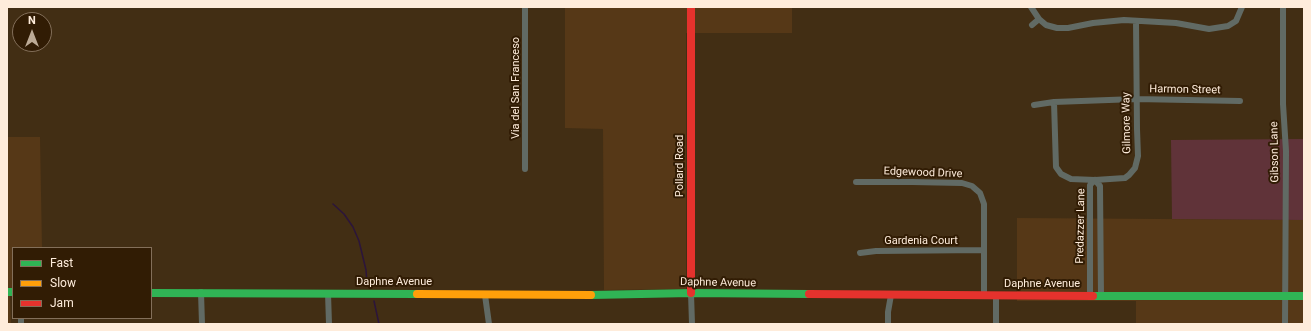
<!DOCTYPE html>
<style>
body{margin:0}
#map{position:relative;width:1311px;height:331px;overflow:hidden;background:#422e14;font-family:Roboto,sans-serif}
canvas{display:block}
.frame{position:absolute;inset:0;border:8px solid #feecdb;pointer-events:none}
.legend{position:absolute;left:12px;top:247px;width:140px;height:72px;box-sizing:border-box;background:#311c04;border:1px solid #836f5a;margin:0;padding:5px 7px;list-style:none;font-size:12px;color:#feecdb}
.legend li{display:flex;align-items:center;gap:8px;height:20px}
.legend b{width:20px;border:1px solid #836f5a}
.north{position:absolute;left:12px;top:12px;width:40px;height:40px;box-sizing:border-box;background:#311c04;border:1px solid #836f5a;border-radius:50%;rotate:0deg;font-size:11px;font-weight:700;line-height:16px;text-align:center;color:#feecdb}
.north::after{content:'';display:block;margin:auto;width:14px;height:18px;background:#bcaa95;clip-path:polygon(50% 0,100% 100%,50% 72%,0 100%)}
</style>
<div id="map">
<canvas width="1311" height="331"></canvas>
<div class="frame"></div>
<ul class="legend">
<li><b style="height:5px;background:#30b455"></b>Fast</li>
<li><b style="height:5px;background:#ff9f0a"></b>Slow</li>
<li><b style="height:5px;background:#e5322d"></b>Jam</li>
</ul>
<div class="north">N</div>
</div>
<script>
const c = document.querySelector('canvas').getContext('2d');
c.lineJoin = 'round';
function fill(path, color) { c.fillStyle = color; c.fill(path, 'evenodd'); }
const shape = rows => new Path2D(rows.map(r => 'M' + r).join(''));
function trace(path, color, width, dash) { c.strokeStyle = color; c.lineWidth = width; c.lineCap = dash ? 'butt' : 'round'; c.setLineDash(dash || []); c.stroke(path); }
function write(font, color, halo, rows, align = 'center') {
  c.font = font + ' Roboto,sans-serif'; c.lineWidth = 4; c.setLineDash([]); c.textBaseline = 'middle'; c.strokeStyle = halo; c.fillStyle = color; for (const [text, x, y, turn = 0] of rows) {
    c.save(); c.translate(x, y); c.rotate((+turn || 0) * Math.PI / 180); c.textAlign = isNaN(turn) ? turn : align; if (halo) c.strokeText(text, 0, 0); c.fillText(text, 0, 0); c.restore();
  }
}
const built = shape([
 [565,7,792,7,792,33,686,33,686,289,604,290,603,129,565,128],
 [7,137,40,137,42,248,13,248,13,296,10,296,11,324,7,324],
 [1017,218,1304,220,1304,324,1136,324,1136,301,1017,301]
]);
const green = shape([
 [1304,139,1304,220,1172,219,1171,140]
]);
const stream = shape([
 [333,204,344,214,353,227,359,241,366,270,367,284],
 [374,301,379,324]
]);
const street = shape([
 [1031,7,1039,19,1046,25,1057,28,1068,28,1093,23,1124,20,1176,23,1209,29,1228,26,1236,21,1242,7],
 [1283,7,1283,104,1286,151,1285,324],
 [1032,25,1039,19],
 [1054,102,1056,167,1061,174,1071,179,1095,180,1125,178,1129,175,1135,168,1138,156,1137,129,1136,21],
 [1034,105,1054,102,1136,99,1240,101],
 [525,169,525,7],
 [856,182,912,182,962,183,972,186,980,193,984,204,984,295],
 [860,253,876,251,984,250],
 [201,292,202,324],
 [328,293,329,324],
 [691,293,692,324],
 [485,295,489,324],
 [996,295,996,324],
 [1090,296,1090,185,1095,180,1100,186,1101,296],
 [21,324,21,318],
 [888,324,888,312,891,295]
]);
const fast = shape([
 [7,292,13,292],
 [151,293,417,294],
 [591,295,691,293,809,294],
 [1093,296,1304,296]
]);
const slow = shape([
 [417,294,591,295]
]);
const jam = shape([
 [691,7,691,293],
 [809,294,1093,296]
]);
const streetNames = [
 ["Via del San Franceso",516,88,-90],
 ["Harmon Street",1185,90,1],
 ["Gilmore Way",1127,123,-91],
 ["Gibson Lane",1275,152,-91],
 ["Pollard Road",680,166,-90],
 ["Edgewood Drive",923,173,2],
 ["Predazzer Lane",1081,226,-89],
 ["Gardenia Court",921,241],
 ["Daphne Avenue",394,282],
 ["Daphne Avenue",718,283,1],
 ["Daphne Avenue",1042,284]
];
fill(built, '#563817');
fill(green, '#603339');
trace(stream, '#2c153b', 1.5);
trace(street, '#616a64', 6);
trace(fast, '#30b455', 8);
trace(slow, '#ff9f0a', 8);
trace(jam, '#e5322d', 8);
write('11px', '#feecdb', '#311c04', streetNames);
</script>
